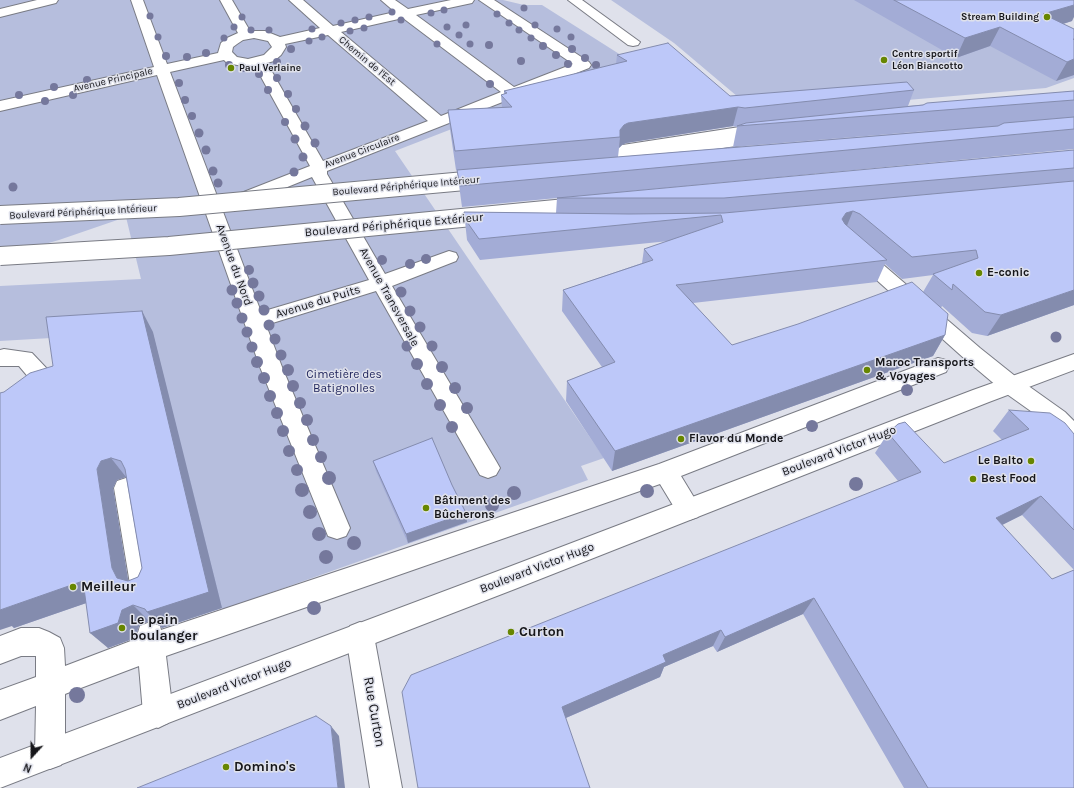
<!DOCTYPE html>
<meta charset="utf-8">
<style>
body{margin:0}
#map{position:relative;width:1074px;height:788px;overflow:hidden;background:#dfe1eb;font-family:Karla,sans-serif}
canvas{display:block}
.north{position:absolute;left:12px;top:736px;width:40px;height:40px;-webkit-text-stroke:3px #dfe1eb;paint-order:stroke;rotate:201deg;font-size:11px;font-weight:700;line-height:16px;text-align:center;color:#16161a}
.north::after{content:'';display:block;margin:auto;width:14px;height:18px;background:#16161a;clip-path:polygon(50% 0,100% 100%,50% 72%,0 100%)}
</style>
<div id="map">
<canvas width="1074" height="788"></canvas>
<div class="north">N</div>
</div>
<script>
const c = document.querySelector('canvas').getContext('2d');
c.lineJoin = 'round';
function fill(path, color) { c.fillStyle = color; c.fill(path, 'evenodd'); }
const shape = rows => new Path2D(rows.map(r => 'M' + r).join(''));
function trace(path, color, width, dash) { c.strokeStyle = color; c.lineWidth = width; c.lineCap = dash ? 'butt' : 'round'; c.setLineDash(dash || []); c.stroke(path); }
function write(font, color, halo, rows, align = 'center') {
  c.font = font + ' Karla,sans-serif'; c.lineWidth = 3; c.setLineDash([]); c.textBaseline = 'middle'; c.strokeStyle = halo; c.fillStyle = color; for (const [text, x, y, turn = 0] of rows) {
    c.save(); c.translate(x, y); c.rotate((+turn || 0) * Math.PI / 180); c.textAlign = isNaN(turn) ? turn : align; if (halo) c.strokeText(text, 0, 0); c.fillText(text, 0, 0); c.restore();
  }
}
const green = shape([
 [0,0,503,0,524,5,542,5,624,57,627,61,395,151,604,458,581,466,588,480,222,610,153,332,0,341,0,286,141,279,126,217,59,240,0,257],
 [611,0,996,0,1074,39,1074,78,1046,88,757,113,674,43]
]);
const minor = shape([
 [37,0,58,0,56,3,0,17,0,9,37,0],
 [131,0,143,0,167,64,218,53,221,43,227,38,238,33,220,0,232,0,250,31,265,31,280,37,320,28,289,0,303,0,333,26,395,12,381,0,395,0,408,9,451,0,474,0,472,3,416,15,514,87,573,64,479,0,494,0,589,62,591,65,589,68,327,171,327,174,385,274,449,251,456,253,458,257,456,261,392,286,496,461,500,468,496,475,488,478,480,475,376,291,266,325,282,367,350,528,346,536,337,539,328,536,260,367,157,75,0,111,0,101,154,67,131,0],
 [403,18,501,92,441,116,341,32,403,18],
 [328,35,428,121,323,161,267,63,274,61,281,55,286,47,285,44,328,35],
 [254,38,268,41,272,47,264,55,248,59,237,57,232,52,233,47,237,44,243,40,254,38],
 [224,60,227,63,232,64,248,67,255,66,310,166,236,195,227,203,230,207,236,208,242,207,248,203,312,177,369,280,261,312,170,72,224,60],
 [568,0,582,0,640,42,638,45,633,46,628,45,568,0],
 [859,248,866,250,980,348,1020,380,1065,412,1074,421,1074,445,1066,443,1049,424,1004,392,966,360,852,258,850,254,852,250,859,248],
 [4,349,32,353,51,373,54,379,51,385,43,387,35,385,19,366,0,366,0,350,4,349],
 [938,358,946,360,949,366,946,372,681,476,701,509,698,517,689,520,680,517,660,484,166,656,173,713,168,723,158,728,148,723,143,713,139,666,65,694,65,754,61,765,50,769,39,765,35,754,36,706,0,720,0,690,36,677,36,656,21,656,0,664,0,636,21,628,39,628,49,632,60,638,64,648,65,666,136,639,140,626,150,622,160,626,161,630,659,464,938,358],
 [126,478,135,481,138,488,156,584,152,593,143,596,134,593,130,584,114,488,117,481,126,478],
 [360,622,370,626,374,636,402,788,370,788,346,636,350,626,360,622]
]);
const major = shape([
 [1074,354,1074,370,989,402,515,589,0,788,0,758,506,568,973,390,1074,354]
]);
const highwayBridgeFar1 = shape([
 [735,137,764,132]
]);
const highwayBridge = shape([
 [559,164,741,136],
 [0,215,179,207,487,179],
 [0,256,169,246,587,206]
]);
const trees = [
 [524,8,3.5],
 [444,10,3.5],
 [392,12,3.5],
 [431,13,3.5],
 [497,14,3.5],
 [150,16,3.5],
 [242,17,3.5],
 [369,17,3.5],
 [355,20,3.5],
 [401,20,3.5],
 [341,23,3.5],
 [509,23,3.5],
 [466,25,3.5],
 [535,25,3.5],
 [234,27,3.5],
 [447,27,3.5],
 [364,28,3.5],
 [312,29,3.5],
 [557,29,3.5],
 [251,30,3.5],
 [269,30,3.5],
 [519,30,3.5],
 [350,31,3.5],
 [459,35,3.5],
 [158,37,3.5],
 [322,37,3.5],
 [571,37,3.5],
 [224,38,3.5],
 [531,38,3.5],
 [309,41,3.5],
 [437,44,3.5],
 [470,44,3.5],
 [489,45,4],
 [543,46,4],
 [291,49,4],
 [572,49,4],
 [206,53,4],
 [556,55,4],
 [166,56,4],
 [187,57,4],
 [585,58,4],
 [521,61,4],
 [277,62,4],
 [568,64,4],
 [229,65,4],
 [596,65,4],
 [243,68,4],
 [259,74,4],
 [277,78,4],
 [87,80,4],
 [179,83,4],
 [490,84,4],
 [54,87,4],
 [268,90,4],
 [288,94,4],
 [19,95,4],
 [73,95,4],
 [185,100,4],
 [45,101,4],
 [296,109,4],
 [192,116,4],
 [285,122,4],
 [305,126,4.5],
 [199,133,4.5],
 [295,139,4.5],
 [315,143,4.5],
 [206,150,4.5],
 [303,157,4.5],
 [213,171,4.5],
 [294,172,4.5],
 [218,183,4.5],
 [13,187,4.5],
 [426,259,5],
 [382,260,5],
 [410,264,5],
 [249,270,5],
 [253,283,5.5],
 [232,290,5.5],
 [401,292,5.5],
 [259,296,5.5],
 [237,303,5.5],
 [264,310,5.5],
 [410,311,5.5],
 [242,318,5.5],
 [269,325,5.5],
 [420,327,5.5],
 [247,332,5.5],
 [1056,337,5.5],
 [275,339,5.5],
 [407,346,5.5],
 [432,346,5.5],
 [252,347,5.5],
 [281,355,5.5],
 [257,362,6],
 [417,364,6],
 [442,367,6],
 [288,370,6],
 [264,378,6],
 [427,384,6],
 [293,386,6],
 [455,388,6],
 [907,390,6],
 [270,396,6],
 [300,403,6],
 [440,405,6],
 [467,408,6],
 [277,413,6],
 [307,420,6],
 [812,426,6],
 [452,427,6],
 [283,431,6],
 [313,440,6],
 [289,451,6],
 [321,457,6],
 [297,470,6],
 [329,478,7],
 [856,484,7],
 [302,490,7],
 [647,491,7],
 [514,493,7],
 [492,505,7],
 [310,512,7],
 [319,534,7],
 [354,543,7],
 [326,557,7],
 [314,608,7],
 [77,695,8]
];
const wall = shape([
 [854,0,1074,0,1072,21,1063,24,1074,29,1074,75,1056,81,990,46,956,58],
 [617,55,730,96,914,90,908,106,1074,91,1074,149,582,196,1074,150,1074,305,987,336,972,333,942,306,941,308,945,335,933,356,612,471,566,401,567,381,602,367,562,311,563,290,642,263,644,249,669,241,480,260,467,240,464,212,556,213,557,198,462,207,457,170,456,170,450,129,448,110,502,107,501,95,504,94,504,91,616,64],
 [733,126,737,127,733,147,976,127,618,157,619,148,622,145,626,143],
 [885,264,902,279,933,275,923,292,732,345,693,303,877,282],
 [153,332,222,608,162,628,158,624,149,621,139,626,135,638,108,648,86,603,14,628,12,626,4,392,53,366],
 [126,477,142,568,138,577,128,581,113,488,117,480],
 [1009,410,1074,434,1074,788,904,788,803,614,717,652,713,646,664,667,660,677,566,718,418,788,898,481,875,453,888,433,944,463,1002,440,993,431],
 [1022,515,1074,570,1052,579,1002,525],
 [373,461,467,522,408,543,376,471]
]);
const shadedWall = shape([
 [1074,5,1074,17,1072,21,1034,33,1043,14],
 [1000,27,990,46,956,58,965,38],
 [1074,59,1074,75,1056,81,1067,62],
 [738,107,733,126,626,143,622,145,619,148,620,137,620,130,624,125,628,123],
 [853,211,844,233,842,219,846,213],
 [1074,290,1074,305,987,336,1001,315],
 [142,311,153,332,222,608,162,628,147,612],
 [945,335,933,356,612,471,615,451],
 [111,458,126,477,117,480,113,488,129,585,117,578,112,568,97,469,101,461],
 [1041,496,1022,515,978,537,996,518],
 [466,513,467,522,408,543,406,534],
 [83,581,101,598,14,628,12,626,0,630,0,610],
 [814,598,803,614,717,652,725,637],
 [133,605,149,621,139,626,135,638,108,648,90,633,122,610],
 [721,630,713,646,664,667,660,677,561,720,562,707,663,655],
 [331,726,339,736,345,788,338,788]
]);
const building = shape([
 [894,0,1074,0,1074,5,1043,14,1074,29,1074,39,1073,39,1074,40,1074,59,1067,62,1000,27,965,38,894,0],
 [668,43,730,96,907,82,914,90,745,108,738,107,628,123,624,125,620,130,620,137,455,151,448,110,512,107,501,95,507,93,504,91,627,61,617,55,668,43],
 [1074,91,1074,100,737,126,746,123,923,105,927,103,1074,91],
 [1074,117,1074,129,460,186,457,170,998,126,1004,123,1074,117],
 [1074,150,1074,168,724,198,557,198,1074,150],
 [1074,181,1074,290,1001,315,985,312,953,284,952,290,933,274,978,258,976,250,912,257,860,214,853,211,846,213,842,219,845,224,887,260,676,285,732,345,798,324,912,282,948,314,945,335,615,451,567,381,615,362,563,290,653,260,644,249,723,222,721,215,479,239,465,219,464,212,629,214,724,213,1074,181],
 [142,311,209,592,147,612,145,609,133,605,122,610,118,623,90,633,83,581,0,610,0,393,4,392,30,373,53,366,46,317,142,311],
 [111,458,121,461,125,469,142,568,138,577,128,581,117,578,112,568,97,469,101,461,111,458],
 [1009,410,1050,413,1065,423,1074,434,1074,530,1041,496,996,518,1052,579,1074,570,1074,788,928,788,814,598,725,637,721,630,663,655,666,662,562,707,590,788,418,788,402,692,411,675,921,472,888,433,898,424,905,422,944,463,1029,429,1009,410],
 [432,438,452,485,466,513,406,534,373,461,432,438],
 [316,716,331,726,338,788,137,788,316,716]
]);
const markers = [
 [1047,17,4,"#678600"],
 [884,60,4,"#678600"],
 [231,68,4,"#678600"],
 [979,273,4,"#678600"],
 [867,370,4,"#678600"],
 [681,439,4,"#678600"],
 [1031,461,4,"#678600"],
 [973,479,4,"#678600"],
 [426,508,4,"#678600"],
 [73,587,4,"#678600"],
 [122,628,4,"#678600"],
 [511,632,4,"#678600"],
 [226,767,4,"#678600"]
];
const farPoinames = [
 ["Stream Building",1039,17,"right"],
 ["Centre sportif",892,54],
 ["Léon Biancotto",892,66],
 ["Paul Verlaine",239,68]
];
const farStreetnames = [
 ["Chemin de l'Est",367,61,40],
 ["Avenue Principale",113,80,-13],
 ["Avenue Circulaire",362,151,-21],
 ["Boulevard Périphérique Intérieur",406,186,-5],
 ["Boulevard Périphérique Intérieur",83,212,-3]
];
const streetNames = [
 ["Boulevard Périphérique Extérieur",394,225,-5],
 ["Avenue du Nord",234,265,70],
 ["Avenue Transversale",389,297,61],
 ["Avenue du Puits",318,302,-17],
 ["Boulevard Victor Hugo",839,451,-21],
 ["Boulevard Victor Hugo",537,568,-21],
 ["Boulevard Victor Hugo",234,684,-21]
];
const poiNames = [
 ["E-conic",987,273],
 ["Maroc Transports",875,363],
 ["& Voyages",875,377],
 ["Flavor du Monde",689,439],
 ["Le Balto",1023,461,"right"],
 ["Best Food",981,479],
 ["Bâtiment des",434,501],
 ["Bûcherons",434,515]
];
const parkNames = [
 ["Cimetière des",344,375],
 ["Batignolles",344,389]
];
const nearPoinames = [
 ["Meilleur",81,587],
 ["Le pain",130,620],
 ["boulanger",130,636],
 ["Curton",519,632],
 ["Domino's",234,767]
];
const nearStreetnames = [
 ["Rue Curton",374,712,80]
];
fill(green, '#b6bedd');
trace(minor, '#797b84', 2);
trace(major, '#797b84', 2);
fill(minor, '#fff');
fill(major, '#fff');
trace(highwayBridgeFar1, '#797b84', 16, []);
trace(highwayBridge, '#797b84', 20, []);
trace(highwayBridgeFar1, '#fff', 14);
trace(highwayBridge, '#fff', 18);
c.fillStyle = '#75789c';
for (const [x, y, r] of trees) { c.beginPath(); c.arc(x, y, r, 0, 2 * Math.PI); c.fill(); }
fill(wall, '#a3acd6');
fill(shadedWall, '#848cae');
fill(building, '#bdc8f9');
trace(building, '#848cae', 1);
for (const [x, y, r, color] of markers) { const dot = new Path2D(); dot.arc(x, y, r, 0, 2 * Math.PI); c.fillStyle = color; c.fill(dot); trace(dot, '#dfe1eb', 1.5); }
write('bold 10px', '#16161a', '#dfe1eb', farPoinames, 'left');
write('10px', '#16161a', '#dfe1eb', farStreetnames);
write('12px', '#16161a', '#dfe1eb', streetNames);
write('bold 12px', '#16161a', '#dfe1eb', poiNames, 'left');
write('12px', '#1e235b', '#dfe1eb', parkNames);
write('bold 14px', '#16161a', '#dfe1eb', nearPoinames, 'left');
write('14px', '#16161a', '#dfe1eb', nearStreetnames);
</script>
